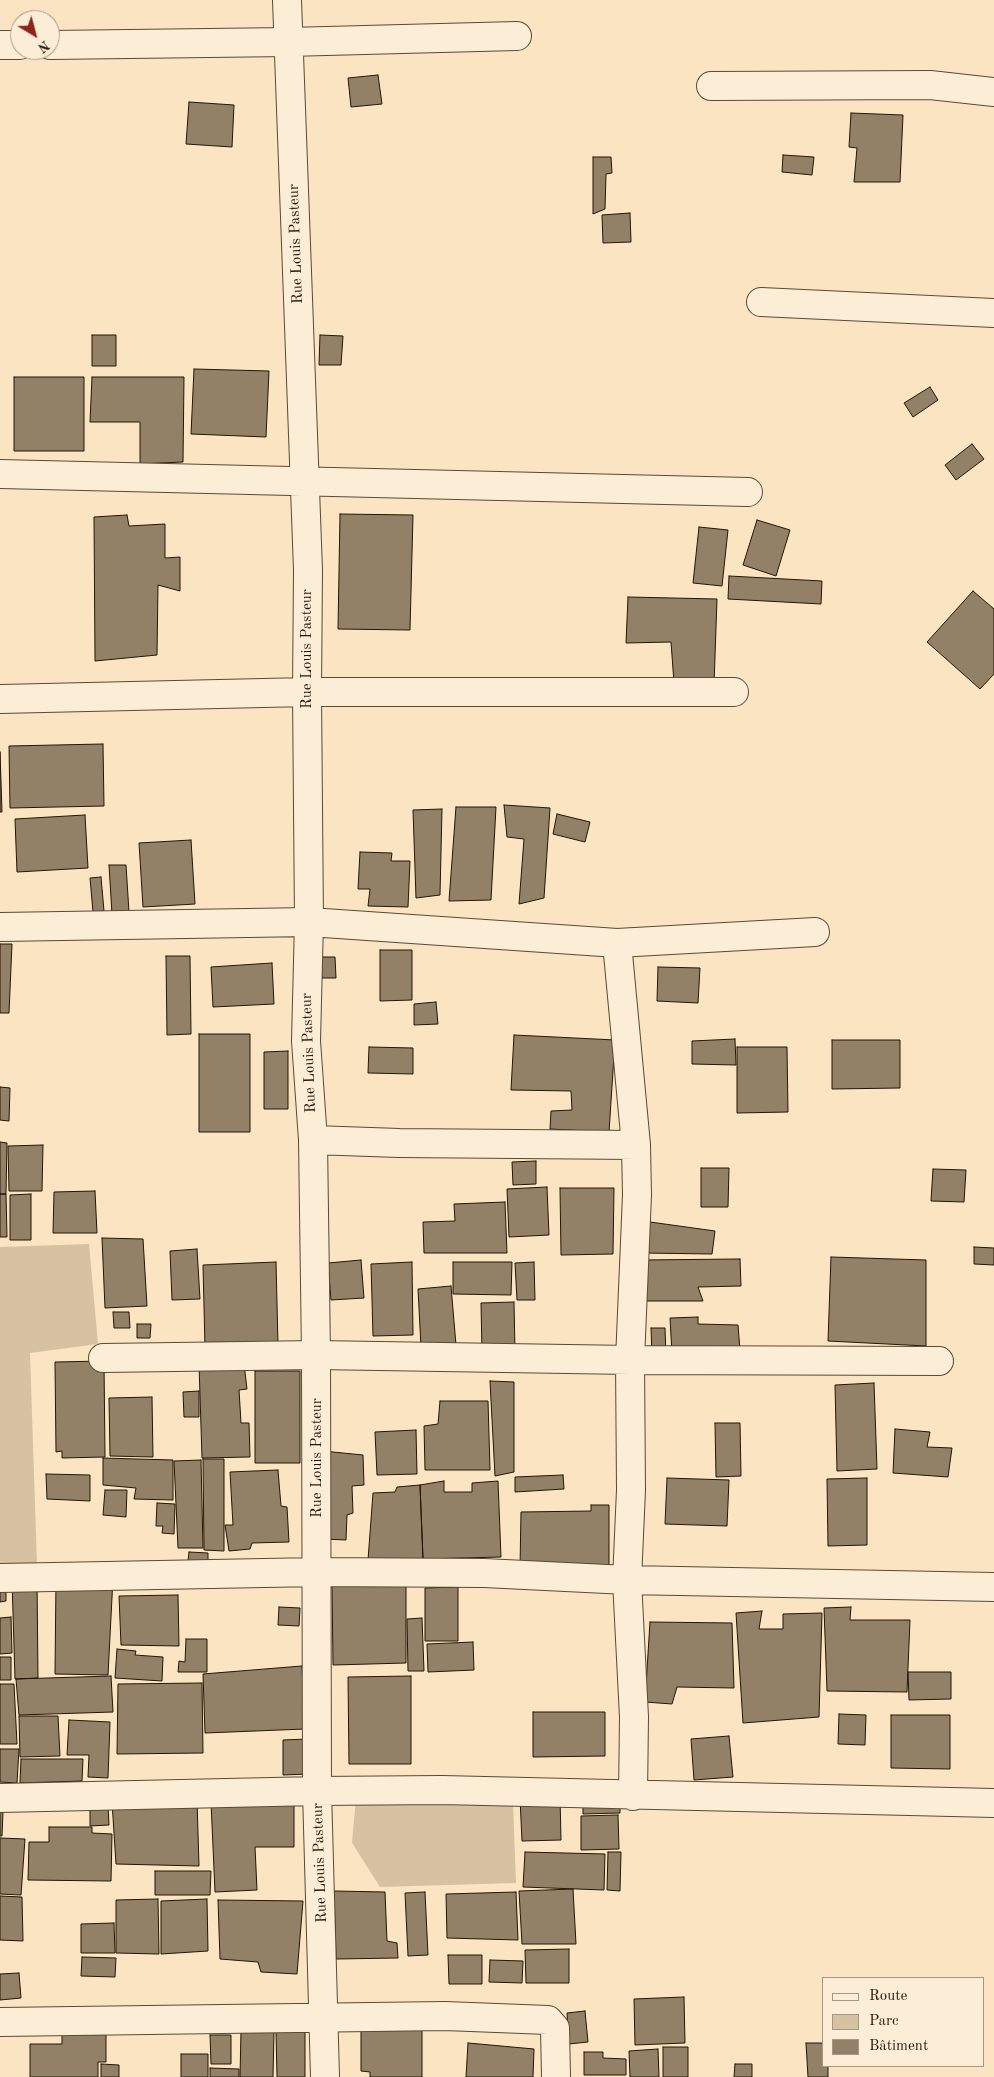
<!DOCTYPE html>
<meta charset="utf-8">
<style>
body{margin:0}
#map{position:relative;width:994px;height:2077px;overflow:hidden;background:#fbe4c1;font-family:"Old Standard TT",serif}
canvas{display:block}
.legend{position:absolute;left:822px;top:1977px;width:162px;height:90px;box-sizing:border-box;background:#fcedd7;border:1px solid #a59783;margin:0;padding:6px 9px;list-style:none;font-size:15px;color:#231606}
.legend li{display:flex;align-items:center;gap:10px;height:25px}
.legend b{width:25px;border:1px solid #a59783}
.north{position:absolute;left:10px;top:10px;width:50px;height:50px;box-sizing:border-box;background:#fcedd7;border:1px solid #a59783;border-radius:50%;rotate:143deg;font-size:14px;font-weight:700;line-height:20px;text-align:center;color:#231606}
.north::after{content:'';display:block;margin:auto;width:18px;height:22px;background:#8f2418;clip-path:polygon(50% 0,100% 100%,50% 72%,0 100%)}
</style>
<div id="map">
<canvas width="994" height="2077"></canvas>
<ul class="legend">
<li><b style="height:6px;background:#fcedd7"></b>Route</li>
<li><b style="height:14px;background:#d6c1a1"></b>Parc</li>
<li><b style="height:14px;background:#938167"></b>Bâtiment</li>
</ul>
<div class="north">N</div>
</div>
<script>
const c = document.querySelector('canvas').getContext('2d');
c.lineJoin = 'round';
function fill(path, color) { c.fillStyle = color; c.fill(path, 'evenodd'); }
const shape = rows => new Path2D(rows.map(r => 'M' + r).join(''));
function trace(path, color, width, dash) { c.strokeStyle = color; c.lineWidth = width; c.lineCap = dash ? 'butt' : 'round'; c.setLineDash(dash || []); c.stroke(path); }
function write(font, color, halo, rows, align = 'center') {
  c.font = font + ' "Old Standard TT",serif'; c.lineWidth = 4; c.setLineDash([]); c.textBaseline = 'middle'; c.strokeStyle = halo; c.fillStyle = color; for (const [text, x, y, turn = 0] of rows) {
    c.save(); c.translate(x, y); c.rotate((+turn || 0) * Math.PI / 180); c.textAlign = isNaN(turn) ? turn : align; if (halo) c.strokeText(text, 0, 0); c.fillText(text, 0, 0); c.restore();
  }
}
const green = shape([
 [89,1244,98,1344,30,1353,37,1564,0,1565,0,1247],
 [356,1798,513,1802,516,1883,380,1887,352,1843]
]);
const building = shape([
 [378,75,382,104,351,107,348,78,378,75],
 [189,102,234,105,232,147,186,144,189,102],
 [851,113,903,115,900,182,854,182,857,148,849,147,851,113],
 [783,155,814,157,812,175,782,172,783,155],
 [593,157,611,157,612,173,606,174,605,209,593,214,593,157],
 [630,213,631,242,603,243,602,215,630,213],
 [92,335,116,335,116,366,92,366,92,335],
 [320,335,343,336,341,365,319,365,320,335],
 [194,369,269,371,266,437,191,434,194,369],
 [14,377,84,377,84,451,14,451,14,377],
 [92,377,184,377,183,462,140,464,140,422,90,422,92,377],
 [930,387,938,400,913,417,904,403,930,387],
 [972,444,984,459,956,480,945,465,972,444],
 [340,514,413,515,410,630,338,629,340,514],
 [127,515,129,526,165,524,165,558,180,557,180,591,158,585,157,655,95,661,94,517,127,515],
 [757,520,790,530,776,576,743,565,757,520],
 [699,527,728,530,722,586,693,583,699,527],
 [729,576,822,581,821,604,728,599,729,576],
 [973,591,994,609,994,674,980,689,927,642,973,591],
 [628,597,717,599,714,685,674,683,671,642,626,643,628,597],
 [103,744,104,806,10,808,9,746,103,744],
 [0,752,2,812,0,812,0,752],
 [504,805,550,808,544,898,519,904,524,839,507,837,504,805],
 [456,807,496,807,491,900,449,901,456,807],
 [442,809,440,895,416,898,413,810,442,809],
 [557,814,590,822,585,842,553,834,557,814],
 [85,815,88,868,17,872,15,819,85,815],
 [191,840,195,904,143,907,139,843,191,840],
 [360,852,392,853,391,861,410,861,408,907,368,906,370,889,358,889,360,852],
 [109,865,126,865,129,912,112,914,109,865],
 [101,877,104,911,93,912,90,878,101,877],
 [0,944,12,944,9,1013,0,1013,0,944],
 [380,950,412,950,412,1000,380,1001,380,950],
 [166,956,190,956,191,1034,167,1035,166,956],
 [320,957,335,957,336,978,322,978,320,957],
 [272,963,274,1004,213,1007,211,967,272,963],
 [658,967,700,968,698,1003,657,1001,658,967],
 [436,1002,438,1024,414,1025,414,1004,436,1002],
 [199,1034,250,1034,250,1132,199,1132,199,1034],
 [514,1035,615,1040,609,1132,550,1129,551,1111,572,1110,571,1091,511,1090,514,1035],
 [735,1039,736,1065,692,1064,692,1041,735,1039],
 [832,1040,900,1040,900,1088,832,1089,832,1040],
 [369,1047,413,1048,413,1074,368,1073,369,1047],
 [737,1047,787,1047,788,1112,737,1113,737,1047],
 [288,1051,288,1109,264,1109,264,1052,288,1051],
 [0,1087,10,1088,9,1121,0,1120,0,1087],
 [0,1142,7,1143,6,1194,0,1194,0,1142],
 [43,1145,42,1191,9,1191,8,1146,43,1145],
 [536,1161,536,1184,513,1185,512,1162,536,1161],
 [701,1168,729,1168,728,1207,701,1207,701,1168],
 [933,1169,966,1170,964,1202,931,1201,933,1169],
 [547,1187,549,1235,509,1237,507,1189,547,1187],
 [560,1188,614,1188,613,1254,561,1255,560,1188],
 [95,1191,97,1233,53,1233,54,1192,95,1191],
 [0,1194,6,1194,7,1237,0,1237,0,1194],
 [31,1194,31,1240,10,1240,10,1195,31,1194],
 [505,1202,507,1253,424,1253,423,1222,455,1221,454,1204,505,1202],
 [650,1222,715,1231,712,1254,643,1253,650,1222],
 [102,1238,143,1239,147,1306,105,1308,102,1238],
 [974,1247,994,1248,994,1265,974,1264,974,1247],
 [197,1249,200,1299,172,1300,170,1251,197,1249],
 [831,1257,926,1260,926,1346,828,1341,831,1257],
 [740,1259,741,1286,698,1287,703,1301,638,1301,642,1260,740,1259],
 [361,1260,364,1298,331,1300,328,1263,361,1260],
 [276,1262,278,1345,205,1348,203,1265,276,1262],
 [412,1262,413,1335,373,1336,371,1264,412,1262],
 [453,1262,512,1262,511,1295,453,1294,453,1262],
 [534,1262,535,1300,517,1300,515,1263,534,1262],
 [451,1286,456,1345,421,1347,418,1289,451,1286],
 [514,1302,515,1352,482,1353,481,1303,514,1302],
 [113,1312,129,1312,130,1328,114,1328,113,1312],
 [698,1317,698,1324,738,1325,740,1350,672,1354,670,1318,698,1317],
 [137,1324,151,1324,150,1338,137,1338,137,1324],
 [651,1328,665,1328,666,1355,652,1356,651,1328],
 [104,1361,105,1457,62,1458,62,1451,56,1452,55,1362,104,1361],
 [199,1364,244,1364,247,1389,239,1390,241,1423,249,1423,250,1457,202,1458,199,1364],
 [255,1371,300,1371,300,1463,255,1463,255,1371],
 [490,1381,514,1382,514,1472,495,1476,490,1381],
 [874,1383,877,1469,837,1471,835,1385,874,1383],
 [199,1391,199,1417,184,1417,183,1392,199,1391],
 [152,1397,153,1457,110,1456,109,1398,152,1397],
 [440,1401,488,1401,490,1470,425,1470,424,1426,438,1424,440,1401],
 [715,1423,740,1423,741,1476,716,1477,715,1423],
 [895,1429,930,1432,927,1447,952,1448,948,1477,893,1473,895,1429],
 [416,1430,417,1474,377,1475,375,1432,416,1430],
 [323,1451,363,1455,364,1485,352,1486,353,1513,347,1515,346,1540,325,1539,323,1451],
 [103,1458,173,1460,173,1500,134,1499,136,1488,103,1485,103,1458],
 [203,1459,224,1459,224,1551,204,1550,203,1459],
 [201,1460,203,1548,178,1548,174,1461,201,1460],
 [278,1470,281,1506,287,1507,289,1542,252,1543,250,1549,229,1551,225,1525,233,1525,230,1472,278,1470],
 [46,1474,90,1475,90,1501,47,1499,46,1474],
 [563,1475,564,1489,515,1492,515,1477,563,1475],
 [667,1478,729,1480,727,1526,665,1524,667,1478],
 [867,1478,867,1545,828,1546,827,1479,867,1478],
 [444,1481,444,1492,472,1492,472,1483,498,1481,501,1557,423,1559,420,1485,444,1481],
 [420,1485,423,1559,368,1560,373,1493,395,1492,397,1487,420,1485],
 [105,1490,127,1490,126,1517,103,1515,105,1490],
 [157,1503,175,1504,174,1534,162,1533,163,1526,156,1526,157,1503],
 [591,1505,609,1505,609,1568,520,1568,521,1512,591,1511,591,1505],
 [189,1552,208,1553,208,1562,188,1561,189,1552],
 [113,1578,108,1675,55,1674,56,1579,113,1578],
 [37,1579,38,1678,15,1679,12,1580,37,1579],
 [0,1583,6,1583,6,1601,0,1602,0,1583],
 [332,1585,406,1585,406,1663,333,1665,332,1585],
 [458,1587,458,1641,425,1641,425,1588,458,1587],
 [178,1595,179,1646,121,1645,119,1596,178,1595],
 [279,1607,300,1608,299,1626,278,1625,279,1607],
 [851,1607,850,1620,910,1620,907,1692,827,1691,824,1608,851,1607],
 [762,1611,759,1629,783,1629,783,1614,822,1613,819,1717,743,1723,736,1613,762,1611],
 [11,1617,12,1653,0,1654,0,1618,11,1617],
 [422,1618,424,1671,408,1671,407,1619,422,1618],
 [650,1622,732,1623,734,1688,677,1687,672,1704,645,1702,650,1622],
 [186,1639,207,1639,207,1672,178,1672,179,1661,185,1662,186,1639],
 [473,1642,474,1670,428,1672,427,1644,473,1642],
 [117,1649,136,1651,135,1655,163,1657,162,1681,115,1678,117,1649],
 [0,1657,11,1657,11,1680,0,1680,0,1657],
 [302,1666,305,1729,205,1733,203,1674,302,1666],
 [908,1672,951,1672,951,1699,909,1700,908,1672],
 [111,1676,113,1712,19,1715,16,1679,111,1676],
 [411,1676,411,1764,349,1764,348,1677,411,1676],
 [202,1683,203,1753,117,1754,118,1684,202,1683],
 [0,1684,14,1684,17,1744,0,1744,0,1684],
 [533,1712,605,1712,605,1756,533,1757,533,1712],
 [839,1714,866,1715,865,1745,838,1744,839,1714],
 [891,1715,950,1715,950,1769,891,1768,891,1715],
 [19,1716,58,1716,60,1756,20,1757,19,1716],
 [69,1720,110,1722,108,1778,88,1777,89,1755,67,1755,69,1720],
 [729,1736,733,1777,694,1780,691,1739,729,1736],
 [308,1739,308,1774,283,1775,283,1740,308,1739],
 [0,1749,19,1749,17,1783,0,1782,0,1749],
 [21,1759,83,1759,82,1781,20,1783,21,1759],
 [560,1797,561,1840,522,1841,520,1798,560,1797],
 [620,1797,620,1813,583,1814,583,1798,620,1797],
 [197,1800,199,1866,116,1864,112,1802,197,1800],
 [294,1800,294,1847,255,1847,257,1890,215,1892,211,1802,294,1800],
 [108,1806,109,1825,90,1826,90,1807,108,1806],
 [0,1812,3,1812,2,1836,0,1836,0,1812],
 [618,1815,619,1849,581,1850,581,1816,618,1815],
 [49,1827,92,1827,92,1833,112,1834,111,1881,28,1880,29,1842,49,1842,49,1827],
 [0,1838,25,1839,21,1895,0,1894,0,1838],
 [525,1852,605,1854,604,1890,523,1887,525,1852],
 [608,1852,621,1852,620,1891,607,1890,608,1852],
 [155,1871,211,1871,210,1895,155,1895,155,1871],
 [573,1889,576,1944,522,1944,519,1891,573,1889],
 [334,1891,385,1892,387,1941,397,1943,398,1958,336,1959,334,1891],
 [425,1892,428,1955,408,1956,405,1893,425,1892],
 [516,1892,518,1940,447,1938,446,1894,516,1892],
 [0,1896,22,1897,23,1941,0,1940,0,1896],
 [158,1899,159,1954,116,1953,116,1900,158,1899],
 [207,1899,208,1951,161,1954,161,1901,207,1899],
 [218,1900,303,1901,297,1974,261,1972,258,1962,220,1959,218,1900],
 [114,1923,115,1953,81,1953,81,1924,114,1923],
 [569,1949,569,1983,526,1983,525,1950,569,1949],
 [448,1955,482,1955,482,1984,449,1984,448,1955],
 [82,1957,116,1958,115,1977,81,1976,82,1957],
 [490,1960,523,1961,522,1983,489,1982,490,1960],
 [19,1973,21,1998,0,2000,0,1974,19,1973],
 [684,1997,685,2043,635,2045,634,1999,684,1997],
 [585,2011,588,2042,569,2044,567,2013,585,2011],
 [361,2029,422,2029,422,2077,370,2077,370,2072,361,2071,361,2029],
 [241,2031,274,2032,273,2077,240,2077,241,2031],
 [276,2032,305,2032,305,2077,277,2077,276,2032],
 [62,2033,106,2033,106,2062,98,2062,98,2077,30,2077,30,2044,62,2044,62,2033],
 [210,2035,231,2035,231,2064,211,2064,210,2035],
 [468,2043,534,2049,533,2077,466,2077,468,2043],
 [806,2043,823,2043,823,2066,828,2066,828,2077,808,2077,806,2043],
 [663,2047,688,2047,688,2077,663,2077,663,2047],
 [658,2049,659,2077,630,2077,629,2051,658,2049],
 [584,2052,603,2052,603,2058,626,2059,626,2075,584,2075,584,2052],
 [181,2054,208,2054,208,2077,181,2077,181,2054],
 [101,2064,119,2065,119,2077,101,2077,101,2064],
 [735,2064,752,2064,752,2077,734,2077,735,2064],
 [210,2068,239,2069,239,2077,210,2077,210,2068]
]);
const minor = shape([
 [287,0,308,570,307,692,309,922,306,1041,313,1140,316,1355,317,1791,325,2077],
 [0,45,20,45],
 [50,45,288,42,517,36],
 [711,86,930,85,994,92],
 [761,302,994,313],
 [0,474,748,492],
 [0,699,307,692,734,692],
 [0,927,309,922,617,943,815,932],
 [617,943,636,1145,637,1195,630,1360,631,1490,627,1580,634,1717,633,1796],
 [313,1140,399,1143,636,1145],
 [103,1358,316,1355,630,1360,939,1361],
 [0,1578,317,1572,484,1573,627,1580,994,1587],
 [0,1798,317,1791,442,1790,994,1803],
 [0,2022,445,2016,548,2020,555,2028,556,2077]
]);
const streetNames = [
 ["Rue Louis Pasteur",296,244,-92],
 ["Rue Louis Pasteur",307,649,-90],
 ["Rue Louis Pasteur",309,1053,-92],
 ["Rue Louis Pasteur",317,1458,-90],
 ["Rue Louis Pasteur",320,1863,-92]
];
fill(green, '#d6c1a1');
fill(building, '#938167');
trace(building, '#231606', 1);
trace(minor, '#594a35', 30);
trace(minor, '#fcedd7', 28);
write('15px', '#231606', '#fcedd7', streetNames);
</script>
